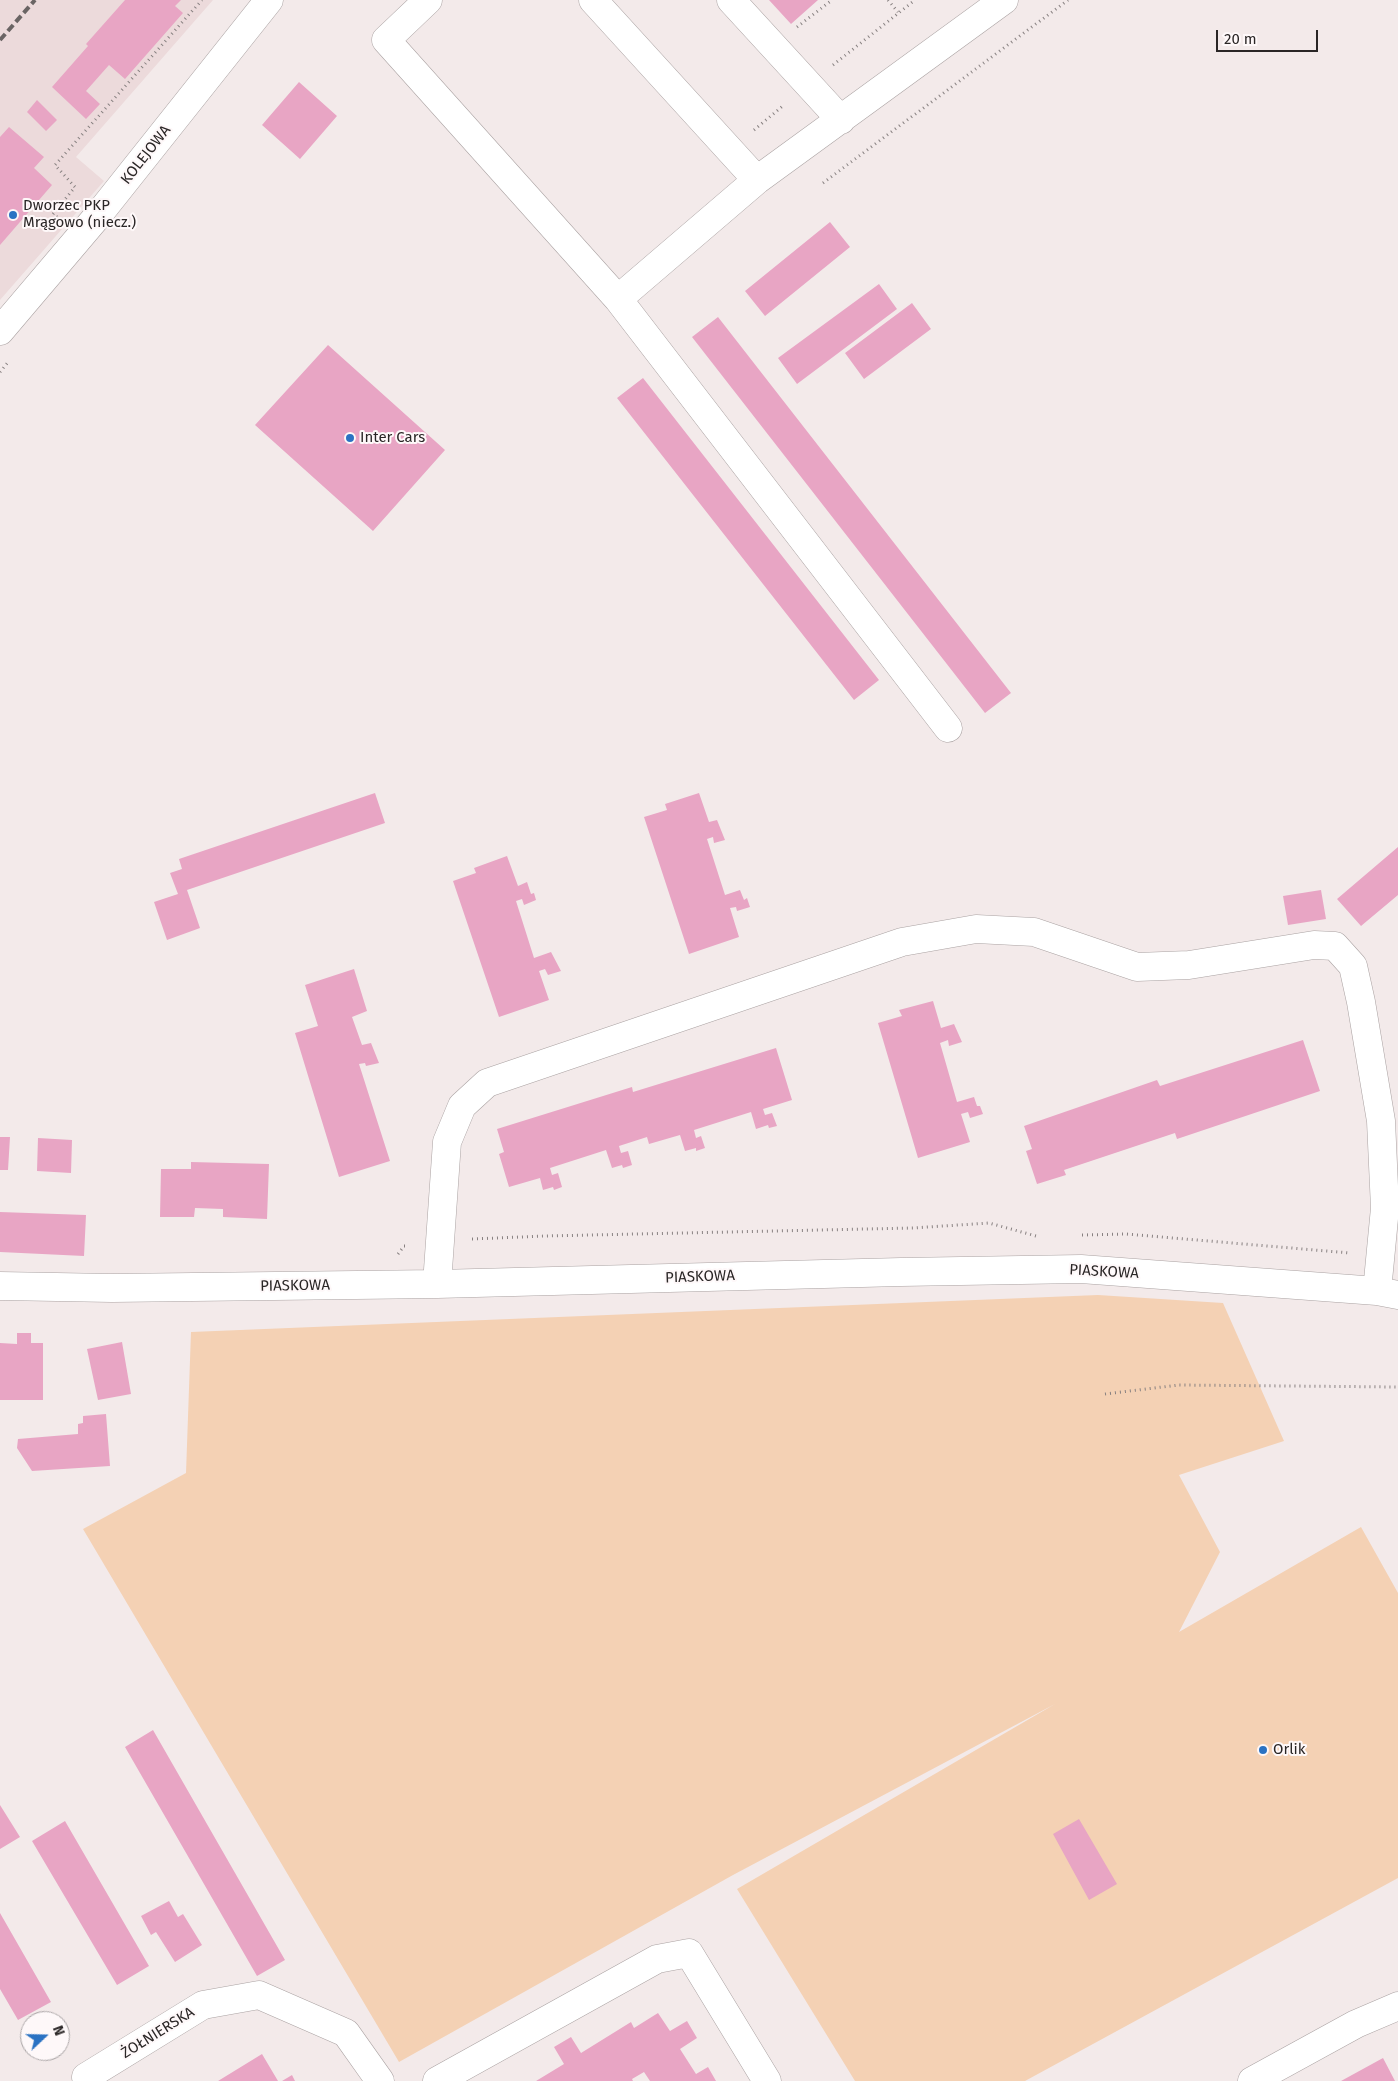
<!DOCTYPE html>
<meta charset="utf-8">
<style>
body{margin:0}
#map{position:relative;width:1398px;height:2081px;overflow:hidden;background:#f3eaea;font-family:"Fira Sans",sans-serif}
canvas{display:block}
.north{position:absolute;left:20px;top:2011px;width:50px;height:50px;box-sizing:border-box;background:#fef8f9;border:1px solid #a9a4a5;border-radius:50%;rotate:69deg;font-size:14px;font-weight:700;line-height:20px;text-align:center;color:#2a2626}
.north::after{content:'';display:block;margin:auto;width:18px;height:22px;background:#2a72c3;clip-path:polygon(50% 0,100% 100%,50% 72%,0 100%)}
.scale{position:absolute;left:1216px;top:30px;width:102px;height:22px;box-sizing:border-box;border:2px solid #2a2626;border-top:0;padding-left:6px;font-size:15px;line-height:18px;white-space:nowrap;color:#2a2626;-webkit-text-stroke:4px #fef8f9;paint-order:stroke}
</style>
<div id="map">
<canvas width="1398" height="2081"></canvas>
<div class="north">N</div>
<div class="scale">20 m</div>
</div>
<script>
const c = document.querySelector('canvas').getContext('2d');
c.lineJoin = 'round';
function fill(path, color) { c.fillStyle = color; c.fill(path, 'evenodd'); }
const shape = rows => new Path2D(rows.map(r => 'M' + r).join(''));
function trace(path, color, width, dash) { c.strokeStyle = color; c.lineWidth = width; c.lineCap = dash ? 'butt' : 'round'; c.setLineDash(dash || []); c.stroke(path); }
function write(font, color, halo, rows, align = 'center') {
  c.font = font + ' "Fira Sans",sans-serif'; c.lineWidth = 4; c.setLineDash([]); c.textBaseline = 'middle'; c.strokeStyle = halo; c.fillStyle = color; for (const [text, x, y, turn = 0] of rows) {
    c.save(); c.translate(x, y); c.rotate((+turn || 0) * Math.PI / 180); c.textAlign = isNaN(turn) ? turn : align; if (halo) c.strokeText(text, 0, 0); c.fillText(text, 0, 0); c.restore();
  }
}
const built = shape([
 [0,0,213,0,76,157,104,181,0,300]
]);
const green = shape([
 [1098,1295,1223,1303,1284,1441,1179,1475,1220,1552,1179,1632,1361,1527,1398,1593,1398,1878,1025,2081,855,2081,737,1889,1055,1704,733,1875,399,2062,83,1529,186,1473,191,1332]
]);
const building = shape([
 [125,0,181,0,175,6,183,13,125,79,109,65,86,91,100,104,86,119,52,87,88,46,86,44],
 [769,0,818,0,791,24],
 [299,82,337,116,300,159,262,125],
 [37,100,57,120,46,131,27,112],
 [9,127,44,157,34,168,52,185,0,245,0,137],
 [830,222,850,247,765,316,745,291],
 [879,284,897,309,797,384,778,358],
 [912,303,931,329,864,379,845,353],
 [718,317,1011,693,985,713,692,337],
 [328,345,445,450,373,531,255,425],
 [643,378,879,680,854,700,617,398],
 [375,793,385,823,187,890,200,928,167,940,154,902,178,894,170,873,182,869,179,859],
 [699,793,709,822,717,820,725,840,714,843,713,837,707,839,725,895,740,890,744,900,747,898,750,907,737,911,736,907,730,908,739,937,689,954,644,817,667,810,665,804],
 [1398,847,1398,895,1361,926,1337,899],
 [507,856,518,886,527,882,531,894,534,893,536,900,524,905,522,899,516,901,534,958,551,952,561,971,548,975,545,969,539,971,549,1000,499,1017,453,881,476,873,474,868],
 [1321,890,1326,919,1288,925,1283,896],
 [354,969,367,1011,352,1017,362,1045,371,1043,379,1063,366,1066,365,1063,359,1064,390,1161,339,1177,295,1033,318,1026,305,985],
 [933,1001,941,1028,954,1024,962,1042,949,1046,948,1040,940,1043,957,1102,974,1097,977,1106,980,1106,983,1114,970,1118,968,1112,961,1114,970,1142,918,1158,878,1023,902,1016,899,1010],
 [1303,1040,1320,1091,1177,1139,1175,1133,1064,1170,1066,1175,1037,1184,1026,1151,1032,1149,1024,1126,1157,1080,1160,1086],
 [776,1048,792,1100,763,1109,765,1115,772,1113,777,1126,769,1128,768,1125,756,1129,751,1112,694,1130,696,1138,701,1136,705,1148,696,1151,696,1148,685,1151,680,1135,649,1144,647,1137,619,1146,621,1153,628,1151,632,1165,623,1168,622,1165,612,1168,606,1150,550,1168,552,1175,558,1173,562,1187,554,1190,553,1187,543,1190,540,1178,509,1187,499,1154,504,1152,497,1129,632,1087,633,1092],
 [0,1137,10,1137,8,1170,0,1170],
 [38,1138,72,1140,71,1173,37,1171],
 [191,1162,269,1164,267,1219,223,1217,223,1209,195,1208,194,1217,160,1217,161,1169,191,1169],
 [0,1212,86,1215,84,1256,0,1252],
 [17,1333,31,1333,31,1343,43,1343,43,1400,0,1400,0,1343,17,1344],
 [122,1342,131,1394,98,1400,87,1349],
 [106,1414,110,1466,32,1471,17,1448,18,1439,78,1434,78,1424,83,1423,83,1416],
 [153,1730,285,1960,257,1976,125,1747],
 [0,1805,20,1837,0,1849],
 [1079,1819,1117,1884,1089,1900,1053,1834],
 [65,1821,149,1966,117,1985,32,1841],
 [169,1901,178,1917,183,1914,202,1945,175,1962,156,1932,151,1935,141,1916],
 [0,1913,51,2002,18,2020,0,1989],
 [658,2013,670,2031,687,2021,697,2038,680,2049,696,2074,708,2067,716,2081,650,2081,644,2072,632,2079,633,2081,536,2081,564,2064,554,2047,571,2037,581,2053,631,2022,634,2028],
 [262,2054,278,2081,218,2081],
 [1383,2058,1395,2081,1341,2081],
 [292,2075,295,2081,282,2081]
]);
const path = shape([
 [888,0,898,12],
 [797,27,832,0],
 [833,65,915,0],
 [754,130,784,105],
 [823,183,1068,0],
 [57,217,53,214,75,187,55,165,202,0],
 [0,372,9,361],
 [1082,1235,1126,1234,1350,1253],
 [472,1239,545,1236,913,1228,989,1223,1036,1236],
 [398,1254,404,1246,408,1246],
 [1105,1394,1179,1385,1398,1387]
]);
const minor = shape([
 [428,0,386,40,618,299],
 [593,0,757,180],
 [731,0,841,120],
 [0,331,95,219,269,0],
 [948,728,618,299,757,180,1004,0],
 [437,1284,447,1142,462,1106,487,1083,902,942,976,929,1034,932,1137,967,1189,965,1314,945,1335,946,1353,966,1361,1002,1381,1121,1385,1208,1377,1291],
 [0,1286,112,1288,437,1284,901,1272,1081,1269,1377,1291,1398,1295],
 [86,2077,203,2005,259,1995,346,2033,380,2081],
 [437,2081,657,1959,689,1953,767,2081],
 [1252,2081,1356,2024,1398,2006]
]);
const rail = shape([
 [0,40,35,0]
]);
const markers = [
 [13,215,5,"#2a72c3"],
 [350,438,5,"#2a72c3"],
 [1263,1750,5,"#2a72c3"]
];
const streetNames = [
 ["KOLEJOWA",146,155,-52],
 ["PIASKOWA",1104,1272,3],
 ["PIASKOWA",700,1277,-2],
 ["PIASKOWA",295,1286,-1],
 ["ŻOŁNIERSKA",158,2033,-32]
];
const poiNames = [
 ["Dworzec PKP",23,206],
 ["Mrągowo (niecz.)",23,223],
 ["Inter Cars",360,438],
 ["Orlik",1273,1750]
];
fill(built, '#ecdadb');
fill(green, '#f4d1b4');
fill(building, '#e8a5c4');
trace(minor, '#aaa2a2', 29);
trace(path, '#878080', 3, [1, 4]);
trace(minor, '#fff', 28);
trace(rail, '#6a6464', 4, [8, 4]);
for (const [x, y, r, color] of markers) { const dot = new Path2D(); dot.arc(x, y, r, 0, 2 * Math.PI); c.fillStyle = color; c.fill(dot); trace(dot, '#fef8f9', 2); }
write('15px', '#2a2626', '#fef8f9', streetNames);
write('15px', '#2a2626', '#fef8f9', poiNames, 'left');
</script>
